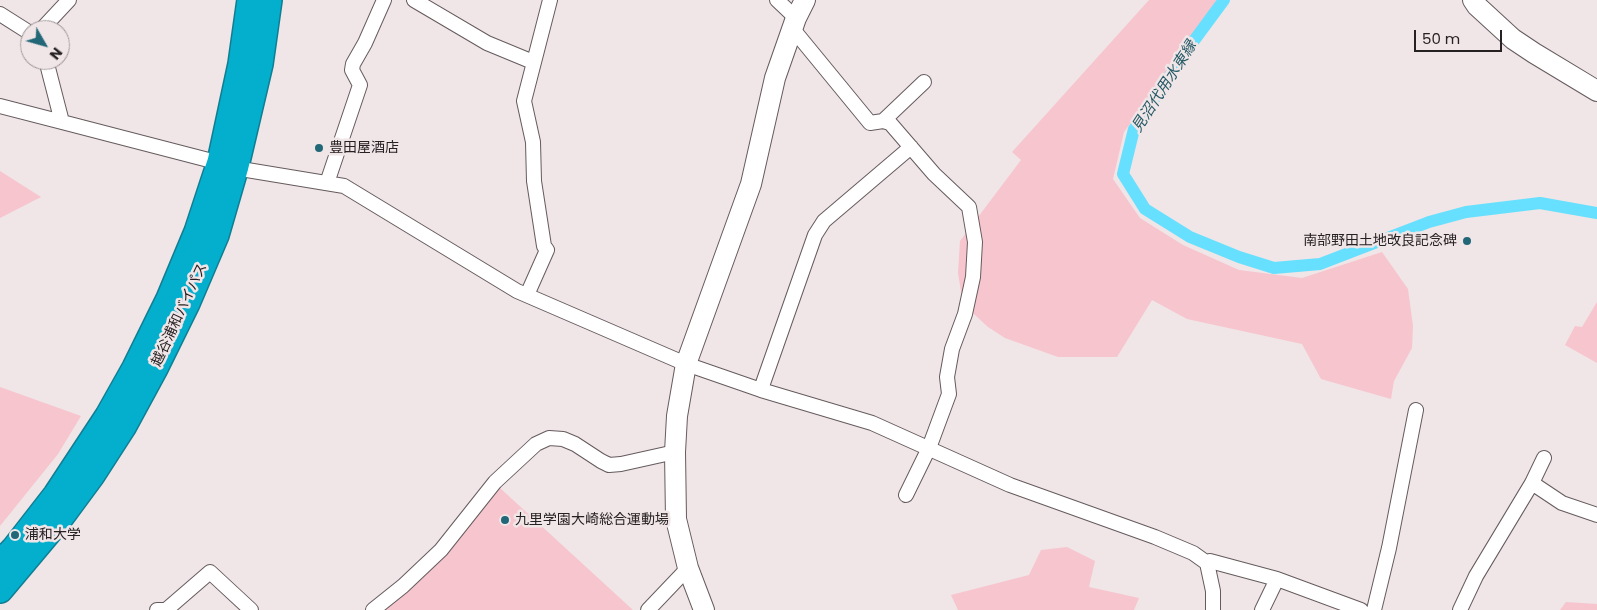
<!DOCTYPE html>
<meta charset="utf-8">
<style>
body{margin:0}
#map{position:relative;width:1597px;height:610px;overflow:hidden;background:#f0e5e7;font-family:Poppins,sans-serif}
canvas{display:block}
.north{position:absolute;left:20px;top:20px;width:50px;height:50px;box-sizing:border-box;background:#f0e5e7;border:1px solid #9f9799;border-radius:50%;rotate:128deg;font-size:14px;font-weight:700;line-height:20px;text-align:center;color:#262223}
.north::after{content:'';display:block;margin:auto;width:18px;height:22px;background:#216777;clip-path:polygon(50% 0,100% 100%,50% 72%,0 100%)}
.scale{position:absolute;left:1414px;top:30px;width:88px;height:22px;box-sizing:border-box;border:2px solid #262223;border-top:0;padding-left:6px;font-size:15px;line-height:18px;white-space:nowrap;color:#262223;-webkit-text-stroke:4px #f0e5e7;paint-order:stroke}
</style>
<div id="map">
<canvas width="1597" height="610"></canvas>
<div class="north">N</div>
<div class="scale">50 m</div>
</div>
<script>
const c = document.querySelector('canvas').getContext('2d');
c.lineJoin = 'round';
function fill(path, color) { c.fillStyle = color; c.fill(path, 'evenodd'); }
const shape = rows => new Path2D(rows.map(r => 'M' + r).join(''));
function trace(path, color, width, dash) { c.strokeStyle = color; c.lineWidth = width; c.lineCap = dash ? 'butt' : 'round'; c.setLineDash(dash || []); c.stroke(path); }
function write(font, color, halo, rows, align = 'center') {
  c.font = font + ' Poppins,"Noto Sans JP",sans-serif'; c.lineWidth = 5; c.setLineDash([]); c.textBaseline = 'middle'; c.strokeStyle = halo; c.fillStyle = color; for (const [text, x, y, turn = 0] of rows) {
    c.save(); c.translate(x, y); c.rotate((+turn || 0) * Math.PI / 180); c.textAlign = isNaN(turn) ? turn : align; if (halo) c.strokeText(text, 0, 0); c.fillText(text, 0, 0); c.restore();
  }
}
const green = shape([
 [1149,0,1216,0,1217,3,1124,132,1113,179,1140,218,1183,245,1239,270,1302,278,1382,252,1408,289,1413,326,1412,348,1394,381,1391,399,1321,379,1302,344,1187,319,1152,300,1117,357,1058,357,1005,338,988,327,963,304,958,273,960,241,1021,160,1012,152],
 [0,171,41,197,0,218],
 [1597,302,1597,363,1565,345,1575,326,1582,327],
 [0,387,81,416,58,454,0,526],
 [500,488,633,610,381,610,448,552],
 [1067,547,1095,561,1089,587,1139,598,1134,610,958,610,951,595,1029,575,1041,550],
 [1566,602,1597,604,1597,610,1560,610]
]);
const canal = shape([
 [1224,0,1190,46,1134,129,1123,174,1145,209,1190,237,1239,257,1274,268,1320,264,1429,222,1466,212,1540,203,1597,213]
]);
const street = shape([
 [414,0,487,43,533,62],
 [777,0,796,18],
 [0,14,30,33],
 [792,28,870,123,883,121,924,82],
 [41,30,69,0],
 [46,60,62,122,247,170,344,186,517,291,686,364,761,390,872,423,1010,485,1155,537,1193,553,1207,563,1213,591,1213,610],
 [0,106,62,122],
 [883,121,890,123,934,174,969,207,975,242,973,277,965,314,952,349,947,377,949,394,929,448,906,495],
 [327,183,360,85,352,70,353,64,365,43,384,0],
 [527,295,547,250,544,246,534,181,533,142,524,101,550,0],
 [761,389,815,235,824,221,911,147],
 [1532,483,1562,503,1597,515],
 [1207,563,1210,561,1277,579,1361,610],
 [157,610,166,610,210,572,251,610],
 [373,610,403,586,441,550,495,482,536,444,549,438,563,439,575,444,601,461,609,465,621,464,675,452],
 [648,610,688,568],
 [1262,610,1277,579],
 [1374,610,1389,548,1416,410],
 [1460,610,1476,576,1532,483,1544,458]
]);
const secondary = shape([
 [1473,0,1477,6,1513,39,1534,53,1597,91],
 [704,610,688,568,676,519,675,452,677,416,686,364,751,184,775,78,796,18,805,0]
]);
const highway = shape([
 [0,563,14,549,56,495,108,416,135,368,169,299,197,232,220,162,241,64,250,0],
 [0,590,58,521,92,475,123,427,155,368,187,303,216,235,236,166,260,64,269,0]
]);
const markers = [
 [319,148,5,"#216777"],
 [1467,241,5,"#216777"],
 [505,520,5,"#216777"],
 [15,535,5,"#216777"]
];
const poiNames = [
 ["豊田屋酒店",329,148],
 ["南部野田土地改良記念碑",1457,241,"right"],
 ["九里学園大崎総合運動場",515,520],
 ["浦和大学",25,535]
];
const streetNames = [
 ["越谷浦和バイパス",180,315,-65]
];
const waterNames = [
 ["見沼代用水東縁",1165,87,-57]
];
fill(green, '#f7c5ce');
trace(canal, '#66e0fe', 12);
trace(street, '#655b5d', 16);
trace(secondary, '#655b5d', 22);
trace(highway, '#107e92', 28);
trace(street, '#fff', 14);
trace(secondary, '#fff', 20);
trace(highway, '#04afce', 25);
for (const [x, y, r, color] of markers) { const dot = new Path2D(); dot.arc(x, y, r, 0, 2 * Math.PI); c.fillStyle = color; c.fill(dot); trace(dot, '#f0e5e7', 2); }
write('14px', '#262223', '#f0e5e7', poiNames, 'left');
write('14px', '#262223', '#f0e5e7', streetNames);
write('italic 15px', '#265a66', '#f0e5e7', waterNames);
</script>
